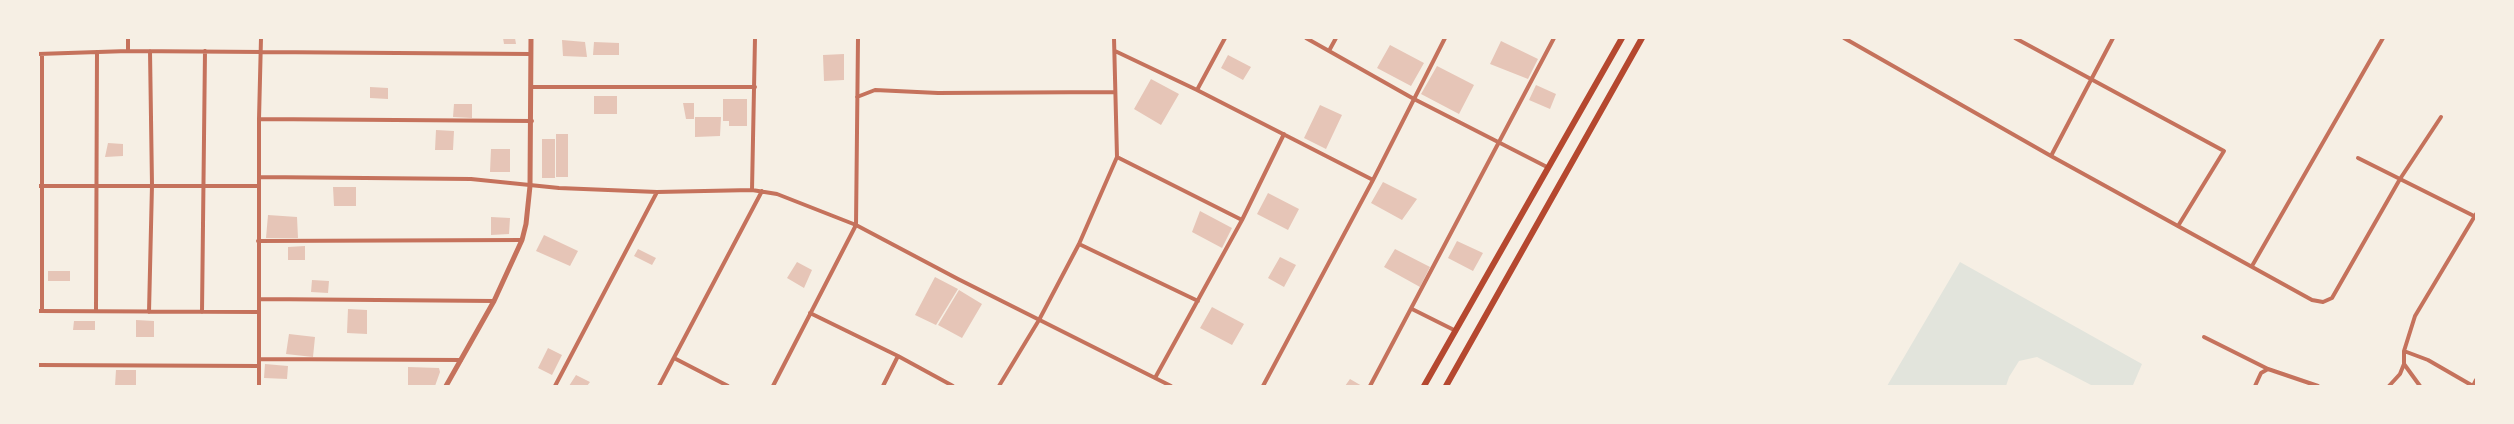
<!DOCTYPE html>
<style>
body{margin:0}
#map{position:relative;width:2514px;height:424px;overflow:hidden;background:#f6efe4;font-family:"Sofia Sans Condensed",sans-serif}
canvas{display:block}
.frame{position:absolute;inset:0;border:39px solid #f6efe4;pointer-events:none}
</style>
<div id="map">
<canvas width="2514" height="424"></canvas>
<div class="frame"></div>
</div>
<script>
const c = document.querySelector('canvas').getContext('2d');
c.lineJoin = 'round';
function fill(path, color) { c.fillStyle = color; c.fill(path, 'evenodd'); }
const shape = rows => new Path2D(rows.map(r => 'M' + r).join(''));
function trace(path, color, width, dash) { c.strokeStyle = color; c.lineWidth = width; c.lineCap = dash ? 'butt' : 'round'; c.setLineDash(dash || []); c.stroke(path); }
const green = shape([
 [1960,262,2142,364,2133,385,2093,386,2037,357,2019,361,2009,377,2006,386,1887,386]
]);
const building = shape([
 [503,38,515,38,516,44,504,44],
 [562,40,585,42,587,57,563,56],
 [1501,41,1538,59,1528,79,1490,64],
 [594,42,619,43,619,55,593,55],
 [1390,45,1424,63,1411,86,1377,68],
 [844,54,844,80,824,81,823,55],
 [1228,55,1251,67,1243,80,1221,68],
 [1437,66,1474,85,1459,114,1421,94],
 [1151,79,1179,94,1161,125,1134,109],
 [1536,85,1556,94,1550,109,1529,100],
 [370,87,388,88,388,99,370,98],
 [594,96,617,96,617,114,594,114],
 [723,99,747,99,747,126,729,126,729,121,723,121],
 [683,103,694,103,694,119,686,119],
 [454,104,472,104,472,118,453,117],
 [1320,105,1342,115,1326,149,1304,138],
 [695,117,721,117,720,136,695,137],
 [436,130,454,131,453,150,435,150],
 [556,134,568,134,568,177,556,177],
 [542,139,555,139,555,178,542,178],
 [108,143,123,144,123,156,105,157],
 [491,149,510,149,510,172,490,172],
 [1383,182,1417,199,1402,220,1371,203],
 [333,187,356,187,356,206,334,206],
 [1268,193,1299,209,1288,230,1257,214],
 [1200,211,1232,228,1222,248,1192,232],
 [268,215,297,217,298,238,266,238],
 [491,217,510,218,509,234,491,235],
 [544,235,578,251,570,266,536,251],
 [1457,241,1483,253,1473,271,1448,258],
 [305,246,305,260,288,260,288,247],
 [638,249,656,258,652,265,634,256],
 [1395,249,1430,267,1420,287,1384,267],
 [1280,257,1296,265,1284,287,1268,278],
 [797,262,812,270,804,288,787,278],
 [48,271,70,271,70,281,48,281],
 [935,277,958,289,936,325,915,315],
 [312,280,329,281,328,293,311,292],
 [959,290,982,304,962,338,938,325],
 [1212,307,1244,324,1232,345,1200,328],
 [348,309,367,310,367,334,347,333],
 [136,320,154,321,154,337,136,337],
 [74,321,95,321,95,330,73,330],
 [289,334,315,337,313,357,286,354],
 [548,348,562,355,552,375,538,368],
 [265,364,288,366,287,379,264,378],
 [408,367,439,368,440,372,435,386,408,385],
 [116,370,136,370,136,386,115,386],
 [576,375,590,382,587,386,569,386],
 [1350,379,1362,386,1345,386]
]);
const minor = shape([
 [128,38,128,51],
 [1306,38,1414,99,1547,167],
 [1844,38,2051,156,2312,300,2323,302,2332,298,2400,179,2441,117],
 [2015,38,2224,151,2178,226],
 [1330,49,1336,38],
 [1115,51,1197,90,1373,180],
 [38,54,128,51,531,54],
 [42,54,42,311],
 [532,87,755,87],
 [1197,90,1225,38],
 [857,97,875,90,938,93,1114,92],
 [259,119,532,121],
 [2051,156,2113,38],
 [1117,157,1242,220],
 [2358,158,2476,217],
 [259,177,471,179,559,188,657,192,752,190,777,194,856,225,958,279,1171,386],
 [38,186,259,186],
 [752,190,755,38],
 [258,241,522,240],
 [1079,244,1198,301],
 [2252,266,2383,38],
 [260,299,494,301],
 [1412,309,1456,331],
 [38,311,259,312],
 [96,311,97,52],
 [149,312,152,185,150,51],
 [202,312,205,51],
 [810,313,898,356,953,386],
 [2204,337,2268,369],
 [2404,351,2428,360,2473,386,2476,380],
 [674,358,728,386],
 [259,359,461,360],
 [2404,364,2420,386],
 [38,365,259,366],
 [1155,378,1242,220,1284,134],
 [259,386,259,119,261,38],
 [555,386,657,192],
 [659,386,762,191],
 [773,386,856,225,858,38],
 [883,386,898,356],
 [999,386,1039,320,1079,244,1117,157,1114,38],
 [1263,386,1373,180,1445,38],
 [1370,386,1554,38],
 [2255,386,2261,373,2268,369,2318,386],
 [2389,386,2400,374,2404,364,2404,351,2415,316,2476,214]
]);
const tertiary = shape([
 [446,386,494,301,522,240,526,224,530,186,531,38]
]);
const primary = shape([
 [1424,386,1622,38],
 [1446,386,1642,38]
]);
fill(green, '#e2e4dc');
fill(building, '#e6c5b7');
trace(minor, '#c5725c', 4);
trace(tertiary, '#c5725c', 5);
trace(primary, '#b5482f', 6);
</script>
